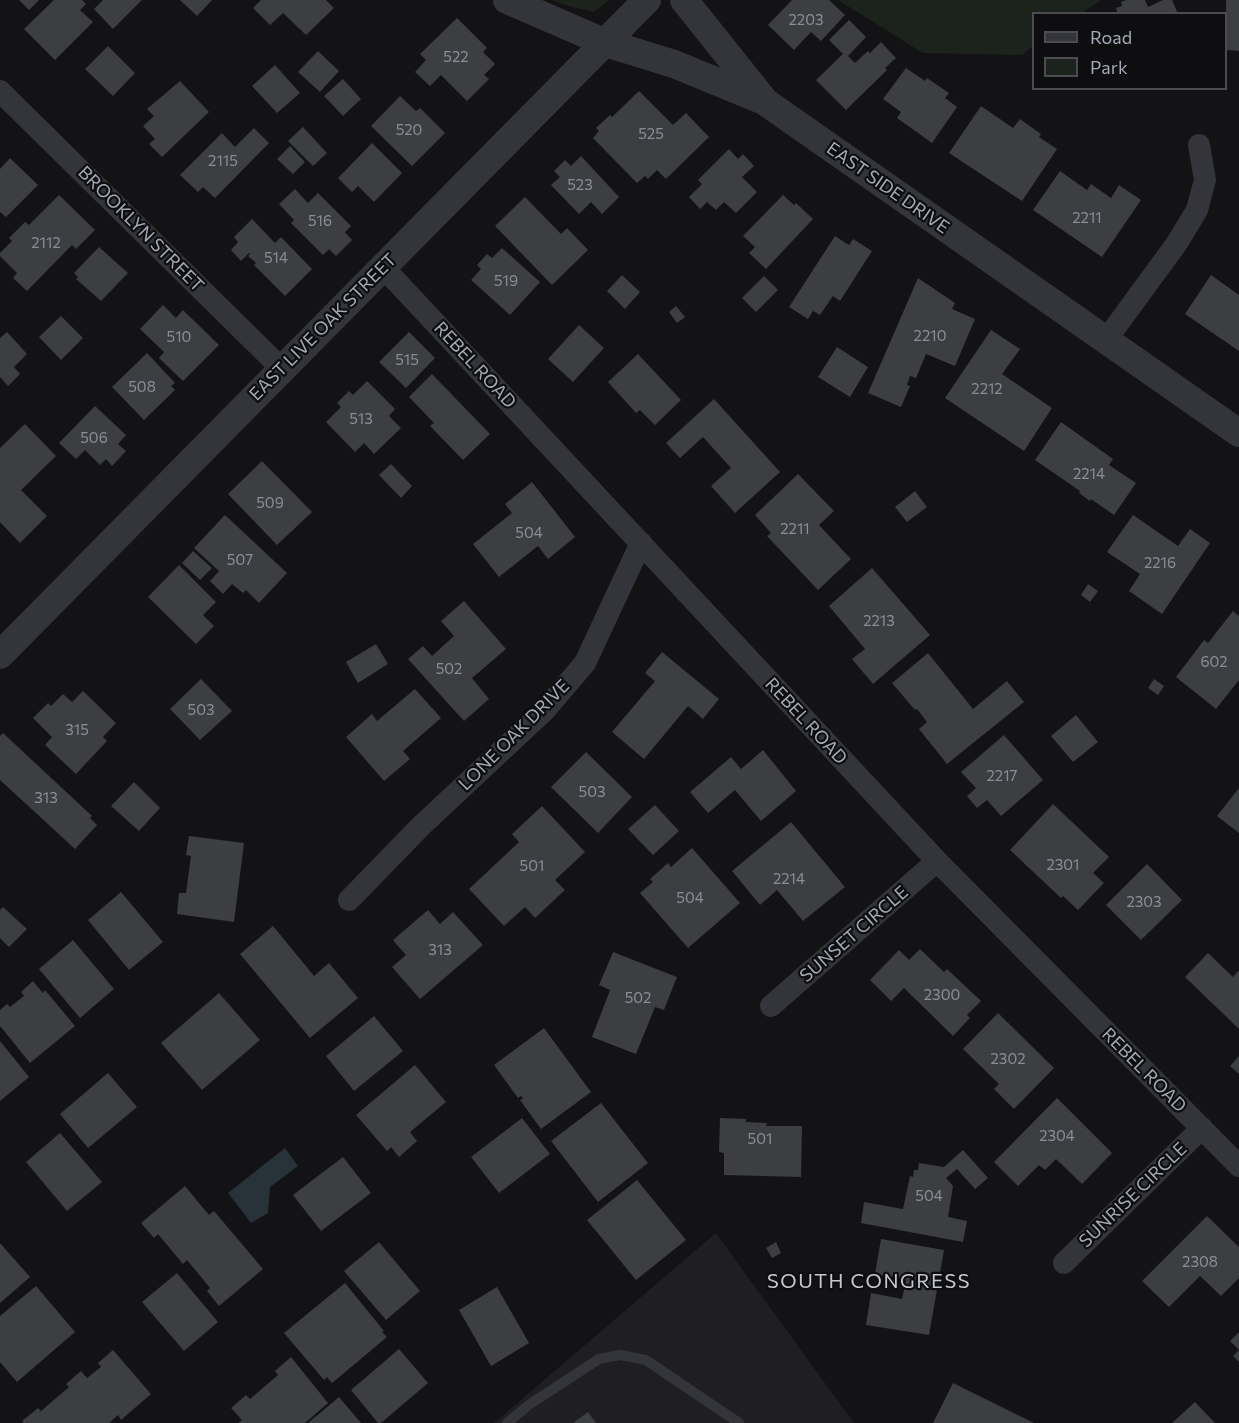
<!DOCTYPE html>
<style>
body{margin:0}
#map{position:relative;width:1239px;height:1423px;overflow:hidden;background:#131315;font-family:Commissioner,sans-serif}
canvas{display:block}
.legend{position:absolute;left:1032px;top:12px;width:195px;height:78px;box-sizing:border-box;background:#0e0e10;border:2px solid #4a4c52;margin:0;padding:8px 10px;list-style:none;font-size:18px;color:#a3aab6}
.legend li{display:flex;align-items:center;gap:12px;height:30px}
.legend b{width:30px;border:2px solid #4a4c52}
</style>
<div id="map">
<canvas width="1239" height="1423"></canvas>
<ul class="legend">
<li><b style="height:8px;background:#34353a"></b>Road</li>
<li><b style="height:16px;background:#1b231c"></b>Park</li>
</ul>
</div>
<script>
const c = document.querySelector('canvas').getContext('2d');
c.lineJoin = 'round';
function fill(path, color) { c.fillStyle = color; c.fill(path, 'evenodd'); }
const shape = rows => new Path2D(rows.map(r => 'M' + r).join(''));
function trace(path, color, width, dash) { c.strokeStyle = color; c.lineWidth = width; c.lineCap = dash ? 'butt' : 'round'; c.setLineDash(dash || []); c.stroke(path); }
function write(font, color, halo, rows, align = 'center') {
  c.font = font + ' Commissioner,sans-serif'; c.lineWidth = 4.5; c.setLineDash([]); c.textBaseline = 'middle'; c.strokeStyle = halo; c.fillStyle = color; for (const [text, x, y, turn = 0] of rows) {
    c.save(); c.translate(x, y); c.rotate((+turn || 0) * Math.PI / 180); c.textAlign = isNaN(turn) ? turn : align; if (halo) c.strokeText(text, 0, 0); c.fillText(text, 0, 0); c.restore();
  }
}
const built = shape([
 [716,1233,854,1423,494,1423]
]);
const green = shape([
 [552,0,610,0,594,12,568,6],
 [838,0,1101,0,1082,13,1034,14,1033,46,1022,55,923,53]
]);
const water = shape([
 [285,1148,298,1166,270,1187,268,1213,251,1223,228,1193]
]);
const building = shape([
 [19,0,39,0,29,10],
 [54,0,82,0,86,4,80,10,93,22,55,60,24,29],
 [103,0,142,0,113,29,94,9],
 [180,0,212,0,197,16],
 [261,0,326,0,334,8,306,35,283,13,270,25,253,8],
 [792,0,829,0,845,15,821,41,811,32,794,50,768,25],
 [1126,0,1145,0,1148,7,1163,0,1172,0,1178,14,1118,14,1116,8,1122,6,1121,2],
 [1226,0,1239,0,1239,51,1226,50],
 [457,18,487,48,483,52,495,64,484,75,489,79,467,101,441,75,430,86,415,72,426,60,420,54],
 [849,20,866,37,848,56,855,63,868,51,870,53,881,42,896,58,885,68,887,70,846,110,816,80,843,54,829,40],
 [108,46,135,73,113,96,85,69],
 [318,51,339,71,320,92,298,72],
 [275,65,300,93,277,113,252,86],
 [906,68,925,81,927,78,949,93,945,98,957,107,932,143,897,118,901,112,883,99],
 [343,79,361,99,343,116,324,96],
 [180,81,209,112,162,157,149,144,155,139,143,126,154,116,147,109],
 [639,91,673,125,686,113,709,137,666,179,657,170,648,179,645,176,637,183,593,138,599,131,596,128,610,115,612,117],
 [400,96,416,111,420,108,445,133,412,166,371,126],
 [981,106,1013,128,1020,119,1041,134,1039,137,1057,149,1022,201,949,153],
 [303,127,327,153,313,166,288,141],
 [254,128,269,143,215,198,203,187,198,192,180,175,222,133,235,147],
 [372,143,402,173,374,202,358,186,352,192,338,178],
 [290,146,305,162,293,174,277,159],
 [729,149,738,159,743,154,754,166,742,177,757,192,736,213,724,202,716,210,707,202,700,209,689,197,702,184,698,180],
 [581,156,619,197,602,214,591,202,579,214,551,185,560,177,554,171,565,160,571,166],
 [10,158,38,185,6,217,0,212,0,169],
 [1060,171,1087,190,1091,184,1111,198,1119,185,1141,200,1102,257,1033,210],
 [295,189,308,203,318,193,351,226,345,232,352,240,336,256,329,249,323,255,291,223,294,220,279,204],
 [59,195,95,230,76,249,72,245,27,291,13,278,17,273,0,256,0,253,12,241,9,238,25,222,29,225],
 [783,195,794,205,796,203,813,219,766,269,749,253,755,247,743,236],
 [525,197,561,234,567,228,588,250,552,285,495,226],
 [252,219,275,243,281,237,312,269,285,296,254,265,256,263,248,256,250,254,249,253,241,261,231,250,238,242,234,237],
 [835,236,849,245,853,239,872,251,840,301,833,296,820,315,813,311,808,319,789,307],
 [99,247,128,273,101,301,76,279,78,277,74,273],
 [502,248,540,282,510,315,471,280,481,269,477,265,487,254,492,258],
 [622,275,640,292,625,309,607,291],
 [1211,275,1239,295,1239,351,1185,314],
 [764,276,778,290,756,312,742,298],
 [918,278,955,303,952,309,975,319,955,366,926,354,916,378,910,376,907,385,910,386,901,407,868,393],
 [163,305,176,318,183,310,219,345,183,381,159,358,164,352,140,329],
 [676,306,685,317,677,323,669,312],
 [61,316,83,338,61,360,39,337],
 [579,325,604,348,573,382,548,359],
 [991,330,1020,349,1002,374,1052,408,1024,451,945,398],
 [7,332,27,354,14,367,20,374,8,386,0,377,0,338],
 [409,332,435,358,406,388,379,362],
 [837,347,868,367,850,397,818,377],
 [147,353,175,383,171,386,175,390,144,420,112,387],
 [638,354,681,400,655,425,640,410,636,413,608,382],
 [432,374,490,434,463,460,430,426,434,423,409,397],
 [367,381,395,409,389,416,401,428,374,454,364,443,355,452,326,422,341,407,337,403,349,391,353,395],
 [714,399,780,472,735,513,711,486,731,468,703,437,680,458,666,443],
 [95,406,126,435,118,444,126,451,112,466,106,459,100,465,85,450,76,459,59,443],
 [1061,422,1113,459,1109,465,1136,483,1114,515,1091,499,1090,501,1079,493,1080,491,1035,460],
 [25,424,56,456,21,490,47,516,20,543,0,522,0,448],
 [262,461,312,512,277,545,228,494],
 [391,464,412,486,401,498,379,475],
 [798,474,834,511,819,525,851,559,818,590,767,536,771,533,755,515],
 [532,482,575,537,548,559,538,546,499,577,473,544,512,513,505,504],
 [915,491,927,507,907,522,895,507],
 [225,515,287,573,259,603,246,590,243,593,232,584,223,594,210,581,219,571,194,548],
 [1133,515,1178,546,1190,529,1210,543,1162,614,1129,591,1140,574,1107,552],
 [193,551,212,568,200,580,182,563],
 [179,565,216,602,203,615,214,626,196,644,148,597],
 [872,568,930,635,873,684,852,659,865,649,829,606],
 [1088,584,1098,591,1090,602,1081,595],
 [464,601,506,649,472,678,489,699,464,721,408,659,423,646,432,656,454,636,441,621],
 [1233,611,1239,616,1239,680,1216,709,1176,677,1204,640,1208,643],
 [376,644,388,664,358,683,346,662],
 [662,652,719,699,703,719,688,706,644,759,612,732,655,681,645,673],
 [928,653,973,709,1007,681,1024,702,947,764,919,729,927,722,917,709,915,710,892,683],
 [201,679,232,711,200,740,170,709],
 [1154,679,1164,686,1158,695,1148,688],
 [415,689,441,718,403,751,410,759,384,781,346,737,372,714,377,721],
 [83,691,116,723,103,737,107,741,76,774,45,745,52,737,33,718,48,703,51,706,63,694,72,702],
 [1076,715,1098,742,1073,762,1051,736],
 [3,733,92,816,90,818,97,825,75,849,0,780,0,736],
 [1004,735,1043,780,1001,816,987,800,977,808,967,796,976,788,961,772],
 [763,750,796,791,761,821,735,790,708,813,690,792,731,757,741,769],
 [586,752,632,797,598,833,551,787],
 [134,782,160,808,139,831,111,806],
 [1239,788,1239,833,1217,816],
 [1053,804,1109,857,1093,873,1104,883,1078,910,1063,896,1061,898,1010,850],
 [655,805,679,831,653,855,628,829],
 [542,806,585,852,555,880,565,890,535,918,525,907,504,926,469,889,519,842,512,834],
 [791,822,845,887,803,921,777,890,760,905,732,871],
 [189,836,244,843,234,922,177,914,179,893,186,893,191,856,186,855],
 [692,848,740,903,688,948,640,893,653,882,650,879,668,863,671,867],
 [1147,864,1182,900,1141,940,1106,905],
 [121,892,163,942,129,970,88,920],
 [3,907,27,929,9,947,0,938,0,910],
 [428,910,440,924,453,912,483,945,420,999,392,967,406,955,393,940],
 [273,926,314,976,329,963,358,998,310,1038,240,954],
 [73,940,114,989,80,1018,39,969],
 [920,949,944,972,947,969,981,1001,967,1015,970,1018,953,1036,904,988,891,1001,870,980,899,950,909,960],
 [613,952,677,977,664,1010,655,1007,636,1054,592,1037,610,990,599,985],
 [1208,953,1233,977,1239,970,1239,1029,1185,977],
 [33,981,43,993,45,990,75,1026,30,1063,0,1026,0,1010,7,1004,10,1007,24,996,21,992],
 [219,993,260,1040,202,1090,161,1043],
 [998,1013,1054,1068,1014,1109,994,1089,999,1084,963,1049],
 [374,1016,403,1051,354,1091,326,1056],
 [544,1028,591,1092,541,1129,520,1100,523,1098,521,1096,518,1098,494,1065],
 [0,1041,29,1077,0,1101],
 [1239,1056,1239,1074,1230,1066],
 [415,1065,446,1102,410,1132,417,1141,399,1157,391,1147,387,1151,356,1115],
 [108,1073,137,1107,88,1148,60,1114],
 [1057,1098,1112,1153,1082,1184,1056,1159,1045,1170,1039,1165,1018,1186,994,1162],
 [601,1103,648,1163,598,1202,551,1141],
 [522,1118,550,1154,499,1193,471,1157],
 [720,1118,746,1119,746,1122,767,1123,766,1126,802,1126,801,1177,724,1175,724,1153,719,1152],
 [60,1133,102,1182,67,1211,26,1162],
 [963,1150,988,1178,975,1189,957,1169,946,1178,953,1186,948,1217,967,1221,963,1242,861,1223,864,1202,903,1209,910,1176,913,1177,914,1170,918,1170,919,1163,944,1167],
 [343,1157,371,1193,321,1231,293,1195],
 [637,1180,686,1240,636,1280,587,1220],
 [185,1186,209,1215,214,1211,263,1269,219,1306,207,1291,210,1288,187,1260,183,1264,158,1234,154,1238,141,1223],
 [1207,1216,1239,1247,1239,1278,1221,1296,1200,1276,1169,1307,1142,1281],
 [881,1239,944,1250,929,1335,866,1325,871,1293,902,1299,906,1280,875,1274],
 [379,1242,420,1291,386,1320,344,1271],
 [776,1242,781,1253,772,1258,766,1248],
 [0,1243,30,1277,0,1303],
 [177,1273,218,1322,184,1351,142,1302],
 [345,1283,384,1331,382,1332,387,1337,332,1383,327,1377,324,1380,284,1333],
 [36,1286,75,1332,17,1382,0,1362,0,1316],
 [497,1287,529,1343,491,1366,459,1310],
 [1239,1332,1239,1362,1233,1356,1239,1350,1230,1341],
 [399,1349,428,1383,381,1423,378,1423,351,1390],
 [113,1350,151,1394,121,1420,118,1415,109,1423,24,1423,22,1421,38,1408,41,1411,69,1387,66,1384,81,1371,87,1378,101,1367,98,1363],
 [291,1357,328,1403,305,1423,238,1423,242,1420,231,1408,246,1395,250,1399,278,1375,275,1371],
 [953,1383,1034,1423,933,1423],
 [339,1397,361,1423,308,1423],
 [1195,1402,1215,1423,1172,1423],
 [588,1412,596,1423,573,1423]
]);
const service = shape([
 [507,1423,530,1404,599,1359,620,1355,646,1360,739,1423]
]);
const minor = shape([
 [0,91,281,368],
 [383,267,937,861,1239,1166],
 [1106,340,1177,243,1197,210,1205,180,1199,145],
 [349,900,421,826,544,711,585,663,641,543],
 [771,1006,937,861],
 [1064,1263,1202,1128]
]);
const tertiary = shape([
 [507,0,606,43,674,64,764,101,1239,433],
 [684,0,763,99],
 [0,655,647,0]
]);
const numberNames = [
 ["2203",806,20],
 ["522",456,57],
 ["520",409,130],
 ["525",651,134],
 ["2115",223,161],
 ["523",580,185],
 ["2211",1087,218],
 ["516",320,221],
 ["2112",46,243],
 ["514",276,258],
 ["519",506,281],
 ["2210",930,336],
 ["510",179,337],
 ["515",407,360],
 ["508",142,387],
 ["2212",987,389],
 ["513",361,419],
 ["506",94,438],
 ["2214",1089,474],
 ["509",270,503],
 ["2211",795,529],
 ["504",529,533],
 ["507",240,560],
 ["2216",1160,563],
 ["2213",879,621],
 ["602",1214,662],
 ["502",449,669],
 ["503",201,710],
 ["315",77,730],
 ["2217",1002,776],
 ["503",592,792],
 ["313",46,798],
 ["2301",1063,865],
 ["501",532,866],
 ["2214",789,879],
 ["504",690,898],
 ["2303",1144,902],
 ["313",440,950],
 ["2300",942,995],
 ["502",638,998],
 ["2302",1008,1059],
 ["2304",1057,1136],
 ["501",760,1139],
 ["504",929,1196],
 ["2308",1200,1262]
];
const streetNames = [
 ["EAST SIDE DRIVE",888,188,35],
 ["BROOKLYN STREET",141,229,45],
 ["EAST LIVE OAK STREET",323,327,-45],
 ["REBEL ROAD",475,365,47],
 ["REBEL ROAD",806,721,47],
 ["LONE OAK DRIVE",514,735,-45],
 ["SUNSET CIRCLE",854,934,-41],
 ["REBEL ROAD",1144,1070,45],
 ["SUNRISE CIRCLE",1133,1195,-44]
];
const neighbourhoodNames = [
 ["SOUTH CONGRESS",869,1281]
];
fill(built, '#1f1f22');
fill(green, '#1b231c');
fill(water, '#283239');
fill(building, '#3c3e42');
trace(service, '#34353a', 10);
trace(minor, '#34353a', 22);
trace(tertiary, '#34353a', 28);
write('15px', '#898f99', null, numberNames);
write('18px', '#a3aab6', '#0e0e10', streetNames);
c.letterSpacing = '1.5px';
write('20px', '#c5c8d2', '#0e0e10', neighbourhoodNames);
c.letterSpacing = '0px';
</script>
